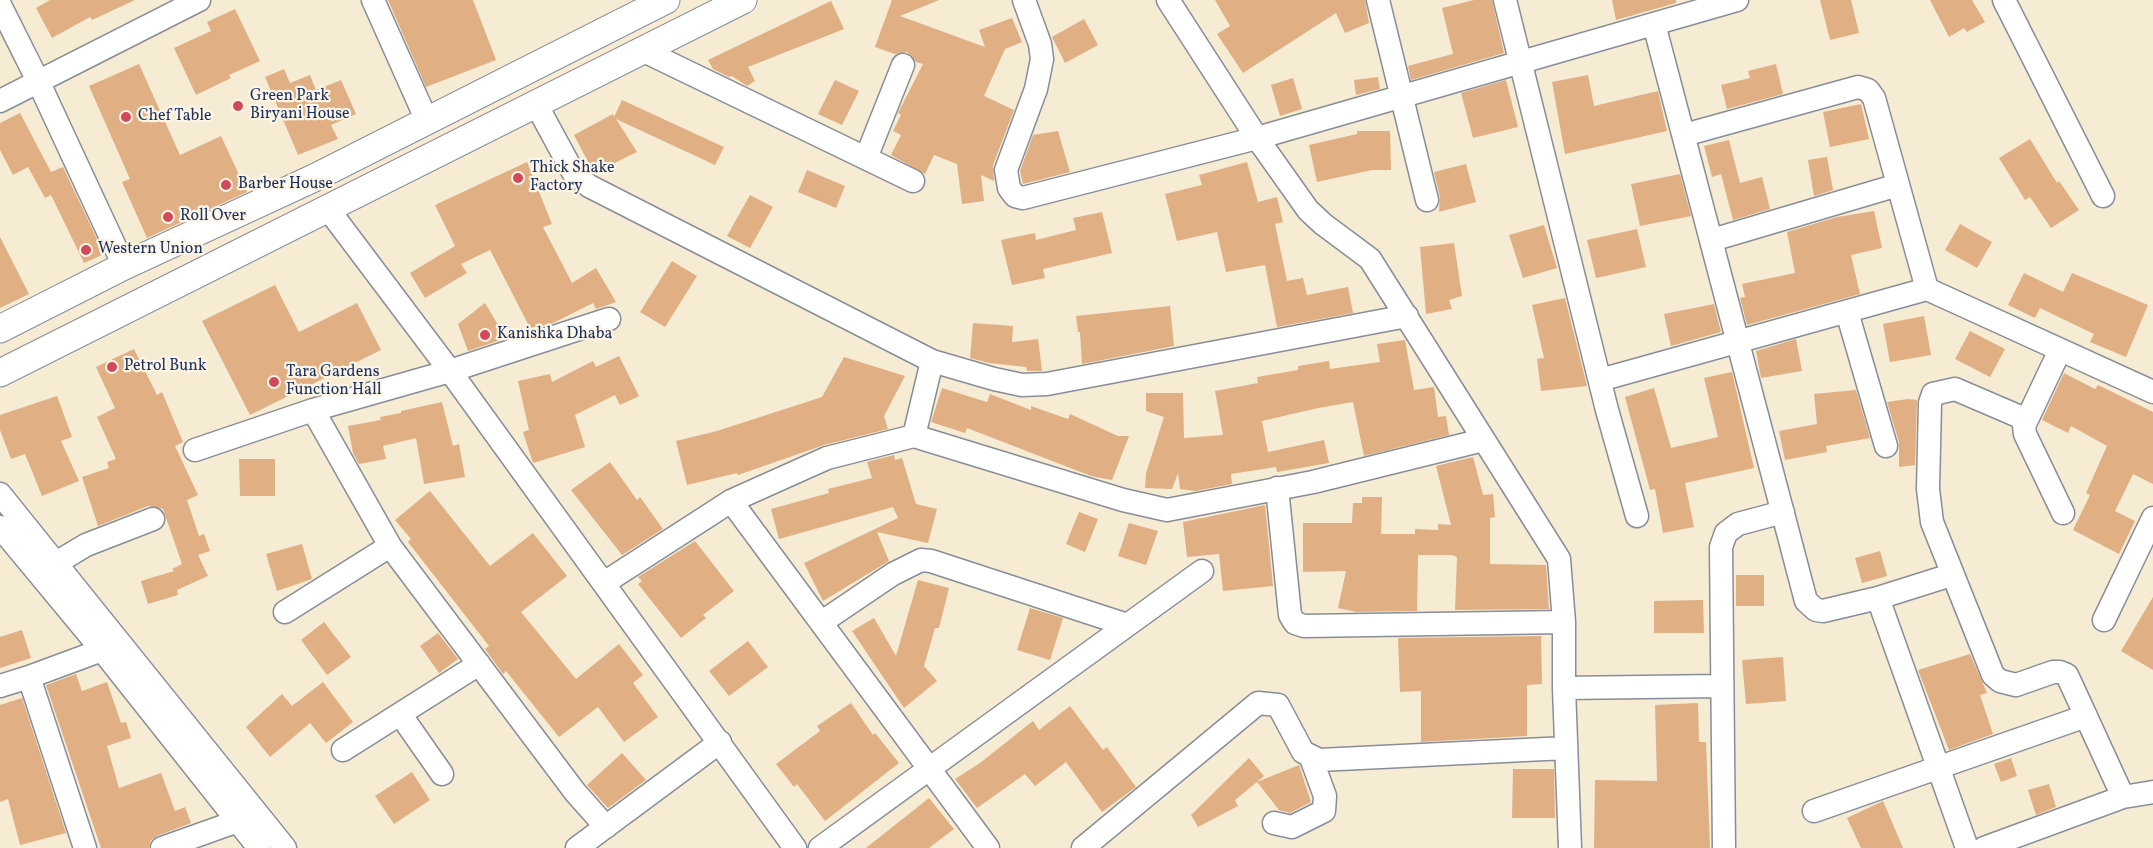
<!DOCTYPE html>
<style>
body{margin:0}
canvas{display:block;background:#f6ebd3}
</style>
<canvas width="2153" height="848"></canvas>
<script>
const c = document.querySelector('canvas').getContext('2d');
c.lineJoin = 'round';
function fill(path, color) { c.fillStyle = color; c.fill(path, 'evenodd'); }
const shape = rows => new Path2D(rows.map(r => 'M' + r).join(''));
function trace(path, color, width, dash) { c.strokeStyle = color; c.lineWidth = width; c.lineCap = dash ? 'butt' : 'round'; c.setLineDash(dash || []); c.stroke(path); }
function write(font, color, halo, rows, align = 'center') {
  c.font = font + ' Vollkorn,serif'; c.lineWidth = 4.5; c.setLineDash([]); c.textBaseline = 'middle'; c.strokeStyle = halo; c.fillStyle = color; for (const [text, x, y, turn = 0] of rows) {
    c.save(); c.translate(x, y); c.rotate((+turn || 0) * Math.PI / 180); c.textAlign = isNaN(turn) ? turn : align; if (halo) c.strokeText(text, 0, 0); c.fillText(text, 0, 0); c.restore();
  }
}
const building = shape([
 [50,0,135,0,92,20,90,17,52,38,36,8],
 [388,0,473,0,496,60,426,87],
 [892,0,939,0,900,16,985,47,979,30,1012,18,1022,42,1005,49,984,96,1014,110,993,165,994,181,981,175,984,201,962,204,957,164,934,155,925,174,891,155,901,135,893,131,901,115,898,113,923,64,916,62,907,52,895,54,875,47],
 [1215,0,1365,0,1369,23,1345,33,1336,13,1243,73,1217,34,1230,26],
 [1474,0,1492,0,1504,53,1411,80,1408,66,1453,54,1442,8],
 [1612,0,1676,0,1676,3,1616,20],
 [1820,0,1851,0,1859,33,1830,40],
 [1930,0,1972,0,1985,22,1967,32,1964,28,1949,37],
 [831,1,844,29,748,67,755,81,747,86,732,76,729,77,713,69,708,60],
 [235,9,260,61,229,75,231,78,196,95,174,48,211,31,207,22],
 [1084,19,1098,45,1065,63,1052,37],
 [139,64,180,155,221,136,247,192,147,238,122,182,130,179,89,86],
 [1776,64,1783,94,1727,109,1721,85,1750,78,1748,71],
 [284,69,290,83,310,75,316,90,341,80,356,114,331,125,338,139,298,155,265,77],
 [1588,75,1594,106,1658,91,1667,131,1565,154,1552,82],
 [1378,77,1380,89,1356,95,1354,80],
 [1293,78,1302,109,1280,116,1271,85],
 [835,80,859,91,842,125,818,114],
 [1506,80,1518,127,1473,138,1461,93],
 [622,100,724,147,715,165,616,119,637,152,594,173,574,135,613,114,614,117],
 [1861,104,1869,139,1830,147,1823,112],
 [20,113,51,172,63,167,104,254,84,263,51,195,45,198,28,167,13,175,0,150,0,123],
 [1058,131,1070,172,1023,184,1020,171,1033,135],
 [1357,131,1390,131,1391,170,1372,170,1317,182,1309,145,1357,134],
 [2030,139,2057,183,2059,181,2079,210,2051,228,2030,197,2025,200,1999,158],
 [1729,140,1740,183,1762,177,1770,209,1733,220,1721,174,1712,177,1704,146],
 [1827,157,1833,190,1814,196,1808,160],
 [527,162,552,224,543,227,572,283,596,268,616,302,596,309,593,303,551,324,530,328,490,250,461,264,467,273,425,298,410,273,455,246,435,205],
 [1247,162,1258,202,1277,197,1283,222,1275,224,1287,281,1303,278,1307,295,1348,287,1353,313,1277,327,1265,265,1226,272,1217,232,1177,241,1165,194,1202,185,1199,175],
 [1466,164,1476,202,1439,212,1440,197,1434,172],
 [807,170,845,186,836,208,798,192],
 [1680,174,1691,216,1640,226,1631,184],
 [750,195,773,207,750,248,727,236],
 [1874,211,1882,248,1851,255,1860,294,1747,325,1740,298,1745,297,1742,284,1795,273,1787,232,1837,217],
 [1102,212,1112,253,1043,269,1045,278,1012,285,1001,240,1035,233,1036,240,1076,230,1073,218],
 [1960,224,1992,242,1977,268,1945,250],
 [1544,225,1557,268,1523,278,1509,235],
 [1637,229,1646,267,1596,278,1587,240],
 [0,237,29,294,0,308],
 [1454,243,1462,296,1449,300,1452,309,1426,314,1420,247],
 [672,261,697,276,665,327,640,312],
 [2024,273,2063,292,2072,273,2148,305,2126,357,2090,342,2094,334,2040,308,2035,318,2008,305],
 [275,285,299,332,357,303,381,350,250,415,202,321],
 [1565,298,1587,386,1541,391,1537,359,1544,358,1532,305],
 [485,303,506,338,468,351,458,324],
 [1714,304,1721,332,1671,346,1664,314],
 [1170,306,1174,346,1082,364,1080,332,1078,332,1076,316],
 [1924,316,1931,355,1890,362,1883,324],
 [973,323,1013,326,1012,342,1038,339,1042,371,1027,371,1026,367,989,363,970,358],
 [1970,331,2005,349,1990,377,1955,359],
 [1796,339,1802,371,1761,378,1756,351],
 [1405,340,1414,390,1434,387,1438,417,1446,416,1449,435,1364,456,1353,402,1318,408,1262,421,1268,452,1324,440,1329,463,1277,472,1276,467,1231,474,1232,484,1195,491,1180,489,1178,473,1172,489,1145,488,1146,473,1164,417,1146,411,1146,393,1183,393,1184,438,1223,435,1215,391,1258,383,1257,377,1298,370,1298,366,1329,361,1330,369,1380,362,1377,344],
 [134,349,157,395,162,392,183,442,175,446,198,495,187,500,199,536,204,534,210,551,198,555,208,576,177,590,178,595,148,604,141,581,174,571,172,569,182,564,163,509,148,506,98,526,82,477,109,468,107,462,116,459,97,417,115,408,96,367],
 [619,356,639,396,620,405,615,395,575,415,585,447,533,463,523,432,529,430,518,381,550,374,552,382,593,361,596,367],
 [844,357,905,376,884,416,888,429,824,445,738,475,737,473,687,485,676,441,717,431,822,397],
 [1732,372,1754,468,1685,483,1694,527,1663,533,1655,489,1650,490,1625,397,1654,388,1671,448,1718,437,1704,378],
 [2064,373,2095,389,2098,385,2153,412,2153,484,2133,474,2115,511,2135,521,2119,554,2073,530,2090,495,2086,493,2107,446,2071,426,2068,433,2042,420],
 [942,388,987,402,990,394,1031,410,1031,406,1068,419,1070,414,1118,436,1129,436,1112,480,1091,476,967,428,965,433,931,422],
 [1856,390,1870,438,1826,446,1827,452,1785,460,1779,431,1817,424,1814,394],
 [57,396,72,437,61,441,79,481,42,496,25,454,11,459,0,430,0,415],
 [1908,399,1917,400,1915,465,1899,467,1899,442,1887,402],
 [442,402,453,446,459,444,465,477,424,484,416,438,383,446,386,459,359,464,353,453,348,426,381,420,380,417,401,413,401,411],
 [894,455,895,460,902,458,916,504,937,509,928,543,877,532,889,561,823,601,804,563,898,518,893,507,779,539,771,509,829,493,828,489,872,478,867,462],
 [1473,457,1483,495,1493,494,1495,517,1490,518,1490,564,1546,565,1549,609,1455,610,1457,557,1452,555,1418,555,1417,611,1356,612,1338,608,1346,571,1303,572,1303,523,1352,523,1353,503,1362,503,1362,497,1382,497,1381,534,1415,534,1415,529,1438,530,1438,524,1451,525,1436,466],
 [239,459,275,459,275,496,240,496],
 [610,462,637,500,640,497,663,529,622,555,571,490],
 [430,491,490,566,533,533,567,576,521,612,576,679,619,644,643,675,633,683,658,717,624,742,598,707,559,737,506,671,503,674,485,649,489,646,408,542,411,539,395,520],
 [1265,505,1273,586,1223,591,1219,554,1187,557,1183,522],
 [1079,512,1098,519,1085,552,1066,544],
 [1129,523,1158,531,1146,565,1118,556],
 [695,541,734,591,703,615,706,618,681,638,638,584,642,581,638,577],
 [302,544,312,579,277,591,266,554],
 [1880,551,1887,576,1862,583,1855,558],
 [1736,575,1764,575,1764,606,1736,606],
 [918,580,949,588,939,628,935,628,924,666,937,681,904,708,852,631,874,618,896,656],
 [2153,597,2153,670,2121,651],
 [1703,600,1704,633,1654,633,1654,601],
 [1030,608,1063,618,1050,660,1017,650],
 [324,622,351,657,327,675,301,640],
 [22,630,31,658,0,668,0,637],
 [438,633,458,659,439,673,420,646],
 [1541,636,1542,684,1527,685,1527,736,1421,742,1421,691,1400,692,1398,638],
 [748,641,768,667,729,696,709,671],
 [1970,654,1987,693,1980,695,1993,734,1949,750,1918,670],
 [1783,657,1786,701,1746,704,1742,660],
 [76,674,82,691,107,682,121,723,126,722,131,738,107,746,119,788,161,773,175,811,185,807,191,823,157,836,151,840,149,848,101,848,46,685],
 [323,682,353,722,326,743,310,723,270,757,246,727,282,694,292,706],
 [22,698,66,833,20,845,8,799,0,802,0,705],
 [851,703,873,735,875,733,899,763,825,821,797,784,794,787,776,764,820,731,817,726],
 [1698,703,1699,742,1706,742,1710,848,1594,848,1595,780,1657,781,1655,705],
 [1070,706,1103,750,1107,747,1136,787,1102,812,1066,762,1035,786,1025,774,977,808,955,779,980,763,1033,721,1039,730],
 [622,753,646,780,608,808,587,785],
 [1249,758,1264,776,1257,782,1299,765,1311,802,1290,813,1279,810,1257,782,1235,800,1238,806,1198,827,1191,815],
 [2011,758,2017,776,2001,782,1994,764],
 [1513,769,1554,769,1555,818,1512,818],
 [412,772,430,800,394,824,375,796],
 [2049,784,2056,807,2036,815,2028,790],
 [929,798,954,829,929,848,866,848],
 [1883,801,1903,848,1861,848,1847,818]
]);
const minor = shape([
 [373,0,427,121],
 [1024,0,1040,44,1042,59,1036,89,1006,170,1009,188,1015,196,1023,198,1257,138,1737,0],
 [1168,0,1257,138,1308,210,1323,224,1370,259,1559,559,1564,622,1564,688,1570,848],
 [1378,0,1427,200],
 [1505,0,1607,410,1637,516],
 [2004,0,2103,196],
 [0,5,39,83,124,266],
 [1654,24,1806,601,1816,610,1823,611,1878,598,1951,575],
 [642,50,913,181],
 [0,101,199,0],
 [536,104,574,174,589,186,932,361,994,379,1022,385,1047,384,1407,316],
 [1684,135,1858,87,1868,90,1874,98,1927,289],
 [866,158,903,65],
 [328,209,450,371,795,848],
 [1712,240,1898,185],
 [1847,312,1886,446],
 [2060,350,2024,426,2025,434,2063,513],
 [1600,380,1927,289,2153,392],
 [313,410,390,546,575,792,606,827],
 [2025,419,1955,389,1933,394,1930,403,1928,489,1932,522,1993,675,2000,681,2016,685,2053,672,2060,672,2067,675,2123,797],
 [914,436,932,361],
 [195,450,313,410,450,371,609,319],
 [1277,488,1290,615,1295,623,1304,626,1564,622],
 [0,494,285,848],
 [731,501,988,848],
 [0,527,102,650,259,848],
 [56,563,86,545,153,519],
 [604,583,731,501,827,458,914,436,1123,500,1167,510,1313,482,1483,440],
 [1878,598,1967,848],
 [285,612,390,546],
 [2104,620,2153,518],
 [822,622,893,574,921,560,931,561,1127,625],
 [0,686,29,677],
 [1564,688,1722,686],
 [400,714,442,774],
 [343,750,479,664],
 [1814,811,2086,716],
 [1274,823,1292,827,1324,811,1325,796,1311,758],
 [85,848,29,677,102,650],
 [162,848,238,821],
 [577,848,720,742],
 [820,848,1202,571],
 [1083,848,1258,703,1278,705,1303,752,1319,760,1566,748],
 [1724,848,1721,547,1726,533,1738,524,1783,512],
 [1984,848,2123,797,2153,792]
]);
const major = shape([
 [0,329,124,266,314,178,666,0],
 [0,373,743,0]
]);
const markers = [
 [238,106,6,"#d1495b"],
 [126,117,6,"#d1495b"],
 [518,178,6,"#d1495b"],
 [226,185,6,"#d1495b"],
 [168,217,6,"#d1495b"],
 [86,250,6,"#d1495b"],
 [485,335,6,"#d1495b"],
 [112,367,6,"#d1495b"],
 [274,382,6,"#d1495b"]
];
const poiNames = [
 ["Green Park",250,97],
 ["Biryani House",250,115],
 ["Chef Table",138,117],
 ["Thick Shake",530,169],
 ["Factory",530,187],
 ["Barber House",238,185],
 ["Roll Over",180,217],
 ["Western Union",98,250],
 ["Kanishka Dhaba",497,335],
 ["Petrol Bunk",124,367],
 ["Tara Gardens",286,373],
 ["Function Hall",286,391]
];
fill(building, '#e0af84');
trace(minor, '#888d98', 25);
trace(major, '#888d98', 29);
trace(minor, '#fff', 22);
trace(major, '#fff', 27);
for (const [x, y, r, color] of markers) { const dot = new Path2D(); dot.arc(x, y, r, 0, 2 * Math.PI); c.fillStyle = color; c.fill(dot); trace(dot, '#fcf5e5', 2); }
write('16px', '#1b2f5e', '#fcf5e5', poiNames, 'left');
</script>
